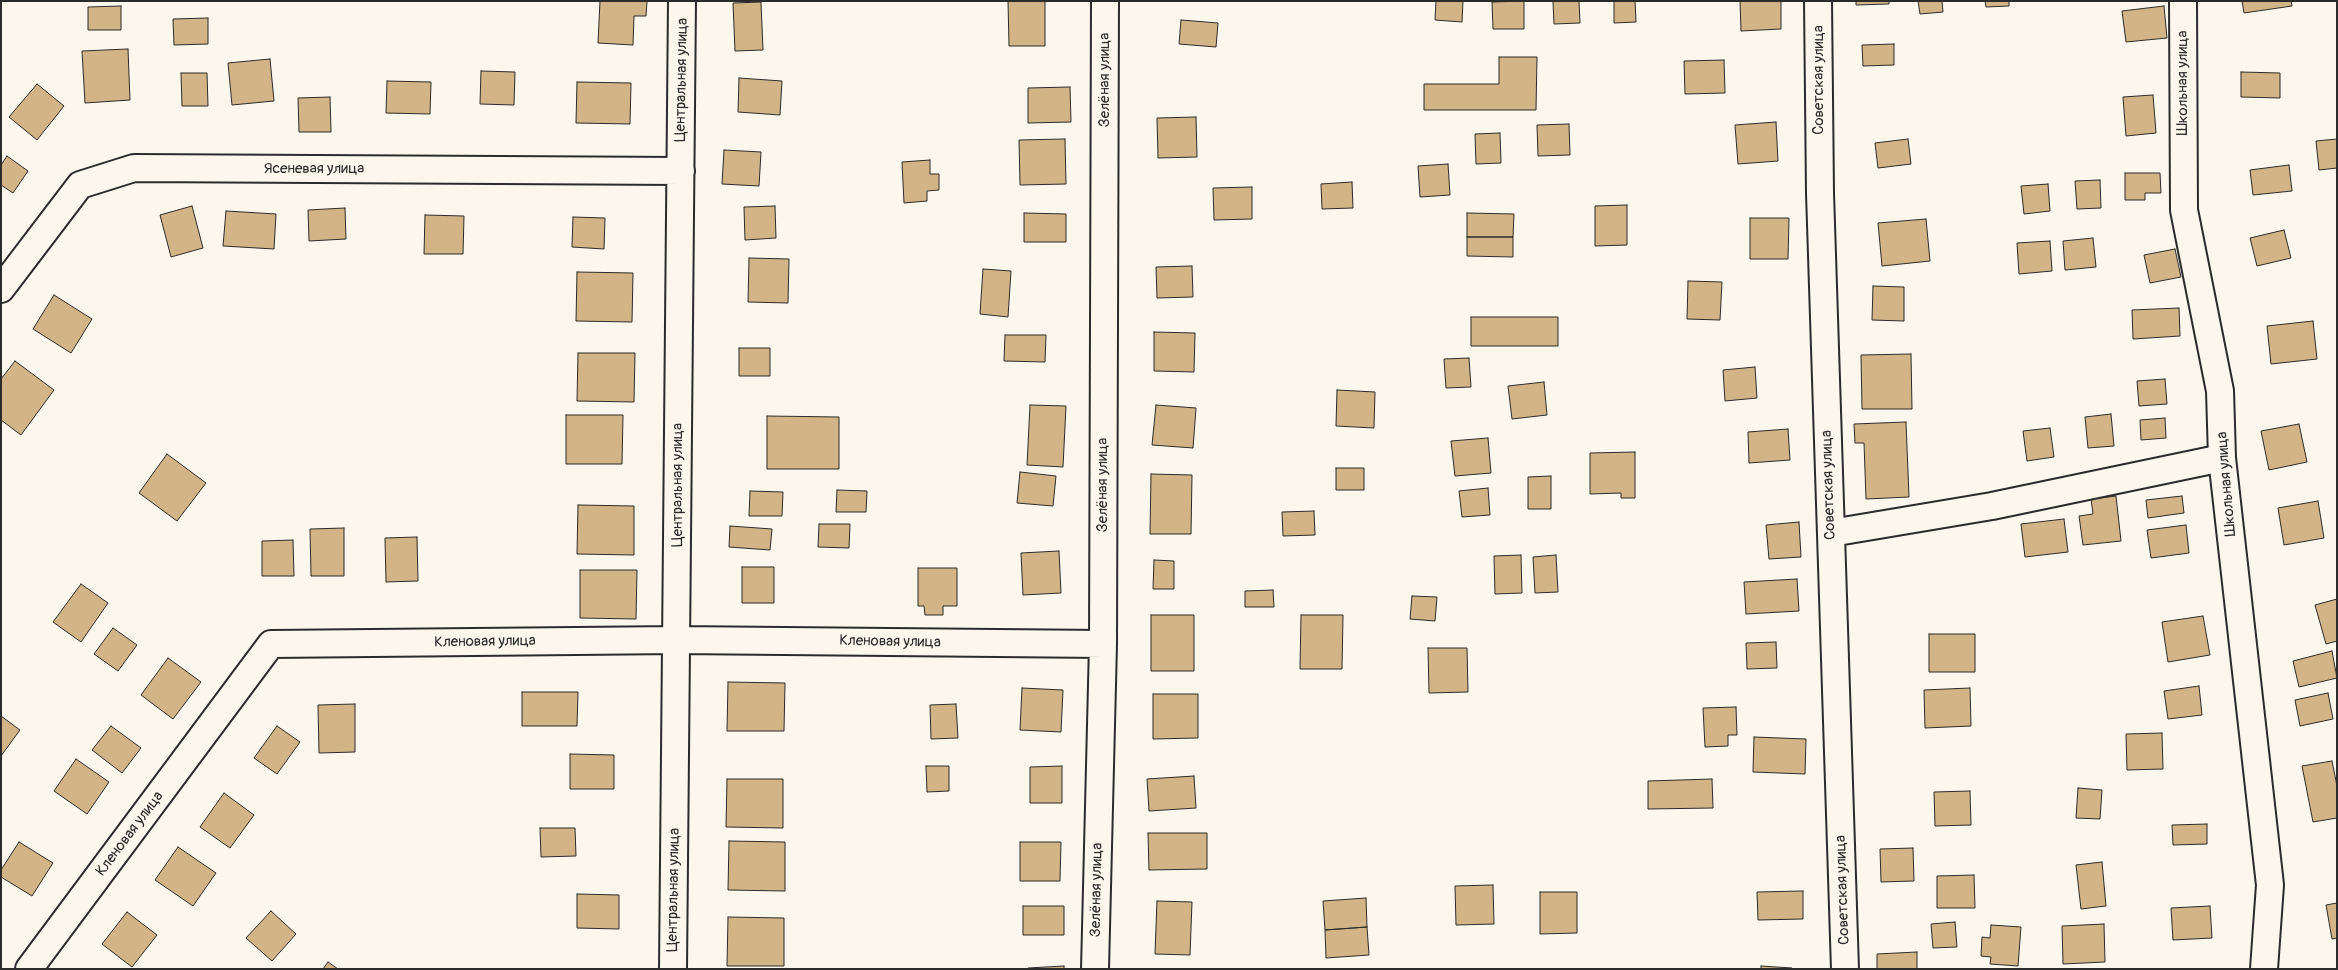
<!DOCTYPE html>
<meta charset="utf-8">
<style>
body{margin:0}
#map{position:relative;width:2338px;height:970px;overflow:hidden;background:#fbf7ec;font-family:Pangolin,sans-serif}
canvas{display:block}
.frame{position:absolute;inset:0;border:2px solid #2b2b2b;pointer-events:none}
</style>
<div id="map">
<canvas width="2338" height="970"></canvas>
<div class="frame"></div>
</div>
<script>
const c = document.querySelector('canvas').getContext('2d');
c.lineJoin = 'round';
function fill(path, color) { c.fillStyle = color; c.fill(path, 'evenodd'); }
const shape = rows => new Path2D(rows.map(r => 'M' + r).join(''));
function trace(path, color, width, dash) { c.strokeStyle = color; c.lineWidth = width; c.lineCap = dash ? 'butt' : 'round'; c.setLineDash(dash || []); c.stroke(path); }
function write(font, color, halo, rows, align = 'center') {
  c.font = font + ' Pangolin,sans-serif'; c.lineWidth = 4; c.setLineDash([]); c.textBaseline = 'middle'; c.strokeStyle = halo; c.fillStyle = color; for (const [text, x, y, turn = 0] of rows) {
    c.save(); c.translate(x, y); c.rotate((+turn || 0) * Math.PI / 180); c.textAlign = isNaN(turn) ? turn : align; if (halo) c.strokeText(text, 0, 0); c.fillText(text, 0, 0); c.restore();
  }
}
const building = shape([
 [600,1,647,1,646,16,634,16,633,45,598,43,600,1],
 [1008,1,1045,1,1045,46,1009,46,1008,1],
 [1436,1,1463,1,1462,22,1435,20,1436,1],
 [1524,1,1524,29,1493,29,1492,2,1524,1],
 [1553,1,1579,1,1580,23,1554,24,1553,1],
 [1614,1,1635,1,1636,22,1614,23,1614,1],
 [1740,1,1781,1,1781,29,1741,31,1740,1],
 [1856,1,1889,1,1889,4,1856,5,1856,1],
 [1918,1,1942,1,1943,12,1920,14,1918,1],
 [1985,1,2009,1,2009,6,1986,7,1985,1],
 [2242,1,2291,1,2292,6,2244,13,2242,1],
 [761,2,763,50,735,51,733,3,761,2],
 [121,6,121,30,88,30,88,7,121,6],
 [2164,6,2167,38,2126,42,2122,11,2164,6],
 [208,18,208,44,174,45,173,19,208,18],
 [1181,20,1218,23,1216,47,1179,44,1181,20],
 [1894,44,1894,65,1863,66,1862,45,1894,44],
 [128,49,130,100,85,103,82,51,128,49],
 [1499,57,1537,57,1536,110,1424,110,1424,84,1499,84,1499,57],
 [270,59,274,101,232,105,228,63,270,59],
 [1724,60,1725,93,1685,94,1684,61,1724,60],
 [481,71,515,72,514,105,480,104,481,71],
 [2241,72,2280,73,2280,98,2241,97,2241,72],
 [181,73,207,73,208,106,182,106,181,73],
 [739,78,782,81,780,115,738,112,739,78],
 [387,81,431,82,430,114,386,113,387,81],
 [577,82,631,83,630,124,576,123,577,82],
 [37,84,64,106,37,140,9,117,37,84],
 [1070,87,1071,122,1028,123,1028,88,1070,87],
 [2153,95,2156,133,2126,136,2123,97,2153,95],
 [330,97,331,132,299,132,298,98,330,97],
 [1196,117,1197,157,1158,158,1157,118,1196,117],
 [1776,122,1778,161,1738,164,1735,125,1776,122],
 [1569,124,1570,155,1538,156,1537,125,1569,124],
 [1500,133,1501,163,1476,164,1475,134,1500,133],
 [1065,139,1066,184,1020,185,1019,140,1065,139],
 [1908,139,1911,164,1878,168,1875,143,1908,139],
 [2337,139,2337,168,2319,170,2316,141,2337,139],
 [724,150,761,152,759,186,722,184,724,150],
 [7,156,28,171,13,193,1,185,1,165,7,156],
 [930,160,930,174,939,174,939,190,927,191,927,201,904,203,902,162,930,160],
 [1448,164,1450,195,1420,197,1418,166,1448,164],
 [2289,165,2292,191,2253,195,2250,170,2289,165],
 [2125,173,2160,173,2161,193,2145,193,2145,200,2125,200,2125,173],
 [2100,180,2101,208,2077,209,2075,181,2100,180],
 [1352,182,1353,208,1322,209,1321,184,1352,182],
 [2048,184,2050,211,2024,214,2021,186,2048,184],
 [1252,187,1252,219,1214,220,1213,188,1252,187],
 [1627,205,1627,245,1595,246,1595,206,1627,205],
 [192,206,203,248,171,257,160,215,192,206],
 [775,206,776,238,745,240,744,207,775,206],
 [345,208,346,239,309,241,308,210,345,208],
 [226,211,276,214,274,249,223,246,226,211],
 [1024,213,1066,214,1066,242,1024,242,1024,213],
 [1467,213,1514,214,1513,237,1467,237,1467,213],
 [425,215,464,216,463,254,424,254,425,215],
 [573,217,605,218,604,249,572,247,573,217],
 [1750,218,1789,218,1788,259,1750,259,1750,218],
 [1926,219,1930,261,1882,266,1878,223,1926,219],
 [2284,230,2291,258,2257,266,2250,238,2284,230],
 [1467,237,1513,237,1513,257,1467,256,1467,237],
 [2093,238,2096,267,2065,270,2063,241,2093,238],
 [2050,241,2052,271,2019,274,2017,243,2050,241],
 [2175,249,2181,277,2150,283,2144,255,2175,249],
 [749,258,789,259,788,303,748,302,749,258],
 [1192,266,1193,297,1157,298,1156,267,1192,266],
 [983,269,1011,271,1008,317,980,314,983,269],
 [577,272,633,273,632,322,576,321,577,272],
 [1688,281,1722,282,1720,320,1687,319,1688,281],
 [1873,286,1904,287,1904,321,1872,320,1873,286],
 [54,295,92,319,71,353,33,329,54,295],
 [2179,308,2180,336,2133,339,2132,310,2179,308],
 [1471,317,1558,317,1558,346,1471,346,1471,317],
 [2313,321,2317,359,2271,364,2267,326,2313,321],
 [1154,332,1195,333,1194,372,1154,371,1154,332],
 [1005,335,1046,335,1045,362,1004,361,1005,335],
 [739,348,770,348,770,376,739,376,739,348],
 [578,353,635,353,634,402,577,401,578,353],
 [1911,354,1912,409,1862,409,1861,355,1911,354],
 [1469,358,1471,387,1446,388,1444,359,1469,358],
 [15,361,54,390,21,435,1,420,1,379,15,361],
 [1755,367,1757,398,1725,401,1723,370,1755,367],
 [2165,379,2167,404,2139,406,2137,381,2165,379],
 [1544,382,1547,415,1512,419,1508,386,1544,382],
 [1337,390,1375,392,1374,428,1336,426,1337,390],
 [1030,405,1066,406,1063,467,1027,465,1030,405],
 [1156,405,1196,408,1193,448,1152,445,1156,405],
 [2111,414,2114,446,2088,448,2085,417,2111,414],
 [566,415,623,415,622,464,566,464,566,415],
 [767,416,839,417,839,469,767,469,767,416],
 [2165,418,2166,438,2141,440,2140,420,2165,418],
 [1906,422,1909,497,1866,499,1864,443,1855,443,1854,424,1906,422],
 [2299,424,2307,462,2269,470,2261,431,2299,424],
 [2050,428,2054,457,2027,461,2023,431,2050,428],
 [1788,429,1790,460,1749,463,1748,432,1788,429],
 [1488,438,1491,473,1455,476,1451,441,1488,438],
 [1635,452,1635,498,1621,498,1621,493,1590,494,1590,453,1635,452],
 [167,454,206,483,177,521,139,493,167,454],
 [1336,468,1364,468,1364,490,1336,490,1336,468],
 [1020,472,1056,476,1053,506,1017,503,1020,472],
 [1151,474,1192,475,1191,534,1150,534,1151,474],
 [1551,476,1551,509,1528,509,1528,477,1551,476],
 [1488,488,1490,515,1462,517,1459,491,1488,488],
 [837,490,867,491,866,512,836,512,837,490],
 [750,491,783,492,782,516,749,516,750,491],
 [2116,496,2121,541,2083,545,2079,516,2093,514,2091,499,2116,496],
 [2182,496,2184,513,2148,518,2146,500,2182,496],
 [2318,501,2324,538,2284,545,2278,508,2318,501],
 [578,505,634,506,634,555,577,554,578,505],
 [1314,511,1315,535,1283,536,1282,512,1314,511],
 [2064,519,2068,552,2025,557,2021,524,2064,519],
 [1799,522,1801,557,1769,559,1766,525,1799,522],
 [819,524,850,524,849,548,818,547,819,524],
 [2186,525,2189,553,2151,558,2147,530,2186,525],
 [730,526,772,529,770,550,729,547,730,526],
 [344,528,344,576,311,576,310,529,344,528],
 [417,537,418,581,386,582,385,538,417,537],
 [293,540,294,576,262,576,262,541,293,540],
 [1059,551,1061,593,1023,595,1021,553,1059,551],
 [1521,555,1522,593,1495,594,1494,556,1521,555],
 [1556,555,1558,592,1535,593,1533,557,1556,555],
 [1154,560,1174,561,1174,589,1153,589,1154,560],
 [742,567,774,567,774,603,742,603,742,567],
 [918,568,957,568,957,606,943,606,943,615,925,615,924,606,918,606,918,568],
 [580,570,637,570,636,619,580,618,580,570],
 [1797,579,1799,611,1746,614,1744,582,1797,579],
 [81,584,108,603,81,642,53,622,81,584],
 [1273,590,1274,607,1245,607,1245,591,1273,590],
 [1412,596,1437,597,1435,621,1410,619,1412,596],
 [2337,599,2337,641,2326,644,2315,605,2337,599],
 [1151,615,1194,615,1194,671,1151,671,1151,615],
 [1301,615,1343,615,1342,669,1300,669,1301,615],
 [2203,616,2210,655,2168,662,2162,622,2203,616],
 [113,628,137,645,118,671,94,654,113,628],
 [1929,634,1975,634,1975,672,1929,672,1929,634],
 [1776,642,1777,668,1747,669,1746,643,1776,642],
 [1428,648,1467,648,1468,692,1429,693,1428,648],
 [2332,651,2337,678,2299,687,2293,661,2332,651],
 [168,658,201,682,173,719,141,695,168,658],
 [728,682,785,683,784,731,727,731,728,682],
 [2199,686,2202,715,2168,719,2164,691,2199,686],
 [1022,688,1063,690,1061,732,1020,730,1022,688],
 [1970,688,1971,726,1925,728,1924,690,1970,688],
 [522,692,578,692,577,726,522,726,522,692],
 [2328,693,2333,719,2300,726,2295,700,2328,693],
 [1153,694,1198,694,1198,738,1153,739,1153,694],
 [355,704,355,752,319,753,318,705,355,704],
 [956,704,958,738,931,739,930,705,956,704],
 [1736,707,1737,735,1728,735,1728,746,1705,747,1703,708,1736,707],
 [1,716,20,730,1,756,1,716],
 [111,726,141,748,122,773,92,750,111,726],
 [277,726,300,742,277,774,254,758,277,726],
 [2162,733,2163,769,2127,770,2126,734,2162,733],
 [1754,737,1806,739,1805,774,1753,772,1754,737],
 [570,754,614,755,614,789,570,789,570,754],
 [76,759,109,782,87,814,54,791,76,759],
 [2332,761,2337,786,2337,818,2313,822,2302,766,2332,761],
 [926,766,949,766,949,791,927,792,926,766],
 [1062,766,1062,803,1030,803,1030,767,1062,766],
 [1194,776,1196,808,1149,811,1147,779,1194,776],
 [727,779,783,779,783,828,726,827,727,779],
 [1712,779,1713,808,1648,809,1648,781,1712,779],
 [2078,788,2102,790,2100,819,2076,818,2078,788],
 [1970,791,1971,825,1935,826,1934,792,1970,791],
 [224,793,254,815,230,848,200,827,224,793],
 [2207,824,2207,844,2173,845,2172,825,2207,824],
 [540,828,575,828,576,856,541,857,540,828],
 [1148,833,1207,833,1207,869,1149,870,1148,833],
 [729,841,785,842,785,891,728,890,729,841],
 [19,842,53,863,32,896,1,877,1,870,19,842],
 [1020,842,1061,842,1060,881,1020,881,1020,842],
 [178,847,216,873,193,906,155,880,178,847],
 [1913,848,1914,881,1881,882,1880,849,1913,848],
 [2102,862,2106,906,2081,909,2076,865,2102,862],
 [1974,875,1975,908,1937,908,1937,876,1974,875],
 [1493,885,1494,924,1456,925,1455,886,1493,885],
 [1803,891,1803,919,1758,920,1757,892,1803,891],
 [1540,892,1577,892,1577,933,1540,934,1540,892],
 [577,894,619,895,619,929,577,928,577,894],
 [1366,898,1367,927,1325,930,1323,901,1366,898],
 [1157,901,1192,902,1190,955,1155,954,1157,901],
 [2337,903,2337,938,2332,939,2326,905,2337,903],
 [1023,906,1064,906,1064,935,1023,935,1023,906],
 [2210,906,2212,938,2173,940,2171,908,2210,906],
 [271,911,296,934,272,961,246,938,271,911],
 [127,912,157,935,132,967,102,944,127,912],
 [728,917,784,918,784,966,727,966,728,917],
 [1955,922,1957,947,1933,948,1931,924,1955,922],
 [2104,924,2105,962,2063,964,2062,926,2104,924],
 [1991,925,2021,927,2018,966,1990,964,1991,957,1981,956,1982,937,1990,938,1991,925],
 [1367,927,1369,955,1326,958,1325,930,1367,927],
 [1917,952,1917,969,1877,969,1877,954,1917,952],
 [328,962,338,969,323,969,328,962],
 [1064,966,1064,969,1028,969,1028,968,1064,966],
 [1761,966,1792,968,1792,969,1761,969,1761,966]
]);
const minor = shape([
 [1818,1,1820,193,1845,969],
 [2183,1,2184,210,2220,391,2222,458,2270,885,2264,969],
 [1,289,80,185,134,168,681,171],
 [1831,533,1992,506,2222,458],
 [29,969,271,644,677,640,1103,644],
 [673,969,682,1],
 [1095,969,1103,644,1105,1]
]);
const streetNames = [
 ["Центральная улица",682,80,-89],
 ["Зелёная улица",1105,80,-90],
 ["Советская улица",1819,80,-90],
 ["Школьная улица",2183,83,-90],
 ["Ясеневая улица",314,169],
 ["Школьная улица",2227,484,-95],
 ["Центральная улица",678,485,-90],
 ["Зелёная улица",1103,485,-90],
 ["Советская улица",1829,485,-92],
 ["Кленовая улица",485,642,-1],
 ["Кленовая улица",890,642,1],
 ["Кленовая улица",130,834,-53],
 ["Центральная улица",674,890,-89],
 ["Зелёная улица",1097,890,-89],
 ["Советская улица",1843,890,-92]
];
fill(building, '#d2b486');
trace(building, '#2b2b2b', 1);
trace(minor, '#2b2b2b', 30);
trace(minor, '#fbf7ec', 26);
write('15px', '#2b2b2b', '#fbf7ec', streetNames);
</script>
